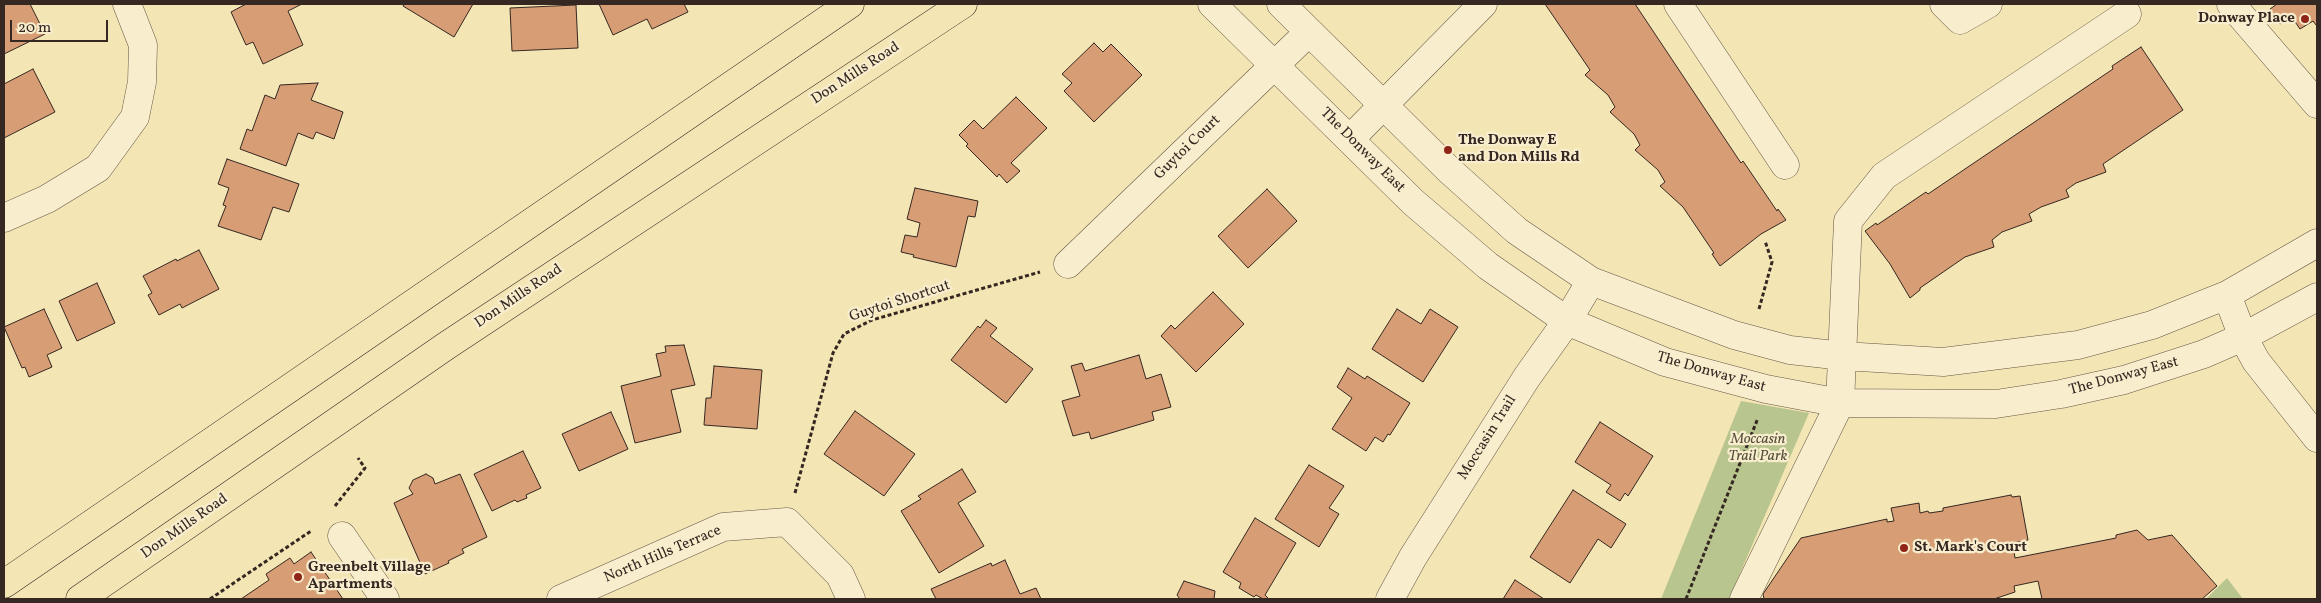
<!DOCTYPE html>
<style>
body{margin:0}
#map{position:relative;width:2321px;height:603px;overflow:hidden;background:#f4e5b4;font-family:Vollkorn,serif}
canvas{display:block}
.frame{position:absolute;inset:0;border:5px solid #352721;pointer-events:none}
.scale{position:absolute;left:10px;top:20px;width:98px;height:22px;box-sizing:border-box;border:2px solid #352721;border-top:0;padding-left:6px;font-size:15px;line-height:18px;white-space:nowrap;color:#352721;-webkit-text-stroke:4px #f8eece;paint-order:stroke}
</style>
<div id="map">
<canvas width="2321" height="603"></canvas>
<div class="frame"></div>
<div class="scale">20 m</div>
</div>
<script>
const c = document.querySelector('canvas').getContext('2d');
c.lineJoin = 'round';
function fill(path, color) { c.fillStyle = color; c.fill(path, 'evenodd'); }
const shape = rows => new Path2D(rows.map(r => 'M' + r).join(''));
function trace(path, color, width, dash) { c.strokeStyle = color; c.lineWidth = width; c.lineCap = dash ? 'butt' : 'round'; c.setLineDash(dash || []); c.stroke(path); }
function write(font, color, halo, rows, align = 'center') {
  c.font = font + ' Vollkorn,serif'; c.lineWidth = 4.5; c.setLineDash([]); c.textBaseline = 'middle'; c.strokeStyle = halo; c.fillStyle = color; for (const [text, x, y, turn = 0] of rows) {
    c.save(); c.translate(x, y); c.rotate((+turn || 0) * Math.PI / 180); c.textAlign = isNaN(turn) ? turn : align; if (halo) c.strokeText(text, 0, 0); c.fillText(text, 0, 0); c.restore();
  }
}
const green = shape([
 [1741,401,1809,413,1729,599,1661,599],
 [2227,578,2243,599,2206,599]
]);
const building = shape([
 [4,4,30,4,45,34,4,54,4,4],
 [246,4,302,4,288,11,303,45,263,64,253,42,246,45,231,12,246,4],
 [404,4,473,4,454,37,403,6,404,4],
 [599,4,684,4,688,12,652,29,647,19,613,35,599,4],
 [1545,4,1635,4,1741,163,1743,161,1777,211,1778,209,1786,220,1761,234,1720,266,1712,254,1714,253,1683,207,1660,186,1665,182,1658,170,1635,150,1640,145,1634,134,1610,112,1615,107,1608,95,1585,75,1590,70,1545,4],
 [2277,4,2317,4,2317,24,2316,25,2313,21,2300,29,2291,16,2280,24,2270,9,2277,4],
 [576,5,578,48,512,51,510,8,576,5],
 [1094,43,1103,52,1111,44,1142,75,1094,122,1064,91,1072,83,1062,74,1094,43],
 [2141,47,2183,110,2103,164,2106,172,2076,183,2066,190,2069,197,2041,207,2029,214,2032,221,2002,232,1992,240,1994,247,1965,257,1920,288,1920,290,1910,298,1890,264,1865,231,1876,223,1877,225,1926,192,1928,194,2113,69,2112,66,2141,47],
 [33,69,55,112,4,138,4,84,33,69],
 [318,83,311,100,343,112,334,139,316,132,313,139,298,133,286,166,240,149,247,129,252,131,265,95,275,99,280,85,318,83],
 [1016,97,1047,128,1011,163,1020,171,1007,183,999,174,997,177,966,146,968,144,959,135,974,120,983,129,1016,97],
 [227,159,299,184,289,212,273,207,261,240,218,226,226,206,223,205,229,188,218,184,227,159],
 [915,188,978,201,975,217,968,216,956,267,913,257,914,255,901,252,905,235,917,237,920,223,907,219,915,188],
 [1267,189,1297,221,1248,268,1218,236,1267,189],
 [199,250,219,289,182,308,180,304,159,315,148,295,152,293,143,276,176,259,177,261,199,250],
 [97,283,115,323,77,341,59,301,97,283],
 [1213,292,1244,324,1196,372,1161,336,1171,325,1175,329,1213,292],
 [44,309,62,348,47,355,52,367,29,377,25,367,22,368,4,327,44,309],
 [1397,309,1421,324,1430,309,1458,327,1423,382,1372,349,1397,309],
 [986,320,997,328,990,336,1033,369,1006,403,951,360,978,326,980,328,986,320],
 [684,345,695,385,671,390,681,432,635,443,621,386,661,376,656,354,666,352,665,346,684,345],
 [1139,355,1146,379,1161,374,1171,407,1152,412,1154,420,1091,439,1089,432,1073,436,1062,401,1080,396,1071,366,1082,363,1085,371,1139,355],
 [714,366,762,370,757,429,704,425,706,398,711,398,714,366],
 [1348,368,1365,379,1367,376,1410,403,1390,435,1388,434,1383,442,1375,437,1366,451,1332,429,1352,398,1337,387,1348,368],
 [855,411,915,454,884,496,824,454,855,411],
 [611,412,628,449,579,471,562,434,611,412],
 [1600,422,1653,456,1628,496,1625,493,1620,501,1606,492,1611,485,1575,462,1600,422],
 [523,451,541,488,526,495,527,498,517,502,515,500,492,511,474,474,523,451],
 [1309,465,1344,486,1329,508,1339,514,1319,547,1275,519,1309,465],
 [962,469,976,492,958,503,984,546,939,573,901,511,921,499,918,496,962,469],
 [426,474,433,478,435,484,460,474,487,537,462,549,464,553,448,561,449,563,425,574,394,503,413,494,409,488,413,480,426,474],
 [1573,490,1626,524,1611,548,1598,539,1570,583,1530,557,1573,490],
 [2011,495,2012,497,2020,496,2028,540,2013,543,2015,558,2116,538,2116,535,2137,530,2148,540,2172,535,2217,586,2202,599,2042,599,2038,581,2014,586,2015,592,1994,599,1764,599,1763,594,1801,538,1887,519,1887,522,1894,521,1891,508,1919,503,1920,513,1928,511,1929,513,1943,511,1943,508,2011,495],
 [1255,518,1296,543,1265,595,1269,599,1263,599,1256,595,1254,597,1239,588,1241,583,1223,572,1255,518],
 [311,552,343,599,241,599,269,580,266,574,290,558,294,564,311,552],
 [1005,560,1020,594,1036,588,1041,599,936,599,931,589,991,563,992,566,1005,560],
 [1515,580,1544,599,1503,599,1515,580],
 [1184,581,1215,591,1214,599,1180,599,1177,595,1184,581]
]);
const path = shape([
 [1759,309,1772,262,1765,241],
 [795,493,833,353,844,334,872,320,1040,272],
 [335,506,365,468,358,458],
 [210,599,311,531],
 [1686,599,1758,418]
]);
const minor = shape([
 [1212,4,1413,202,1488,266,1567,321,1665,362,1766,389,1840,403,1996,404,2061,394,2124,380,2204,354,2243,337,2317,297],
 [1281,4,1449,170,1517,231,1591,281,1734,335,1790,350,1843,356,1943,362,2078,345,2152,325,2227,295,2317,243],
 [1678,4,1785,165],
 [1944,4,1960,20,1988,4],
 [2231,4,2317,104],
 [1350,139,1483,4],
 [4,218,47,199,98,168,135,117,142,82,143,45,127,4],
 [1068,264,1309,32],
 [2227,295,2243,337,2256,361,2317,438],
 [342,536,385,599],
 [561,599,723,527,787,522,840,575,851,599],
 [1390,599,1413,557,1527,377,1567,321,1591,281],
 [1744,599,1840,403,1848,221,1884,176,2127,14]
]);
const major = shape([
 [4,584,850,4],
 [80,599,446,346,963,4]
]);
const markers = [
 [2305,19,5,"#8f2418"],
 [1448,150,5,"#8f2418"],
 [1904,548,5,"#8f2418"],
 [298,577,5,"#8f2418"]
];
const poiNames = [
 ["Donway Place",2295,19,"right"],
 ["The Donway E",1458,141],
 ["and Don Mills Rd",1458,158],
 ["St. Mark's Court",1914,548],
 ["Greenbelt Village",308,568],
 ["Apartments",308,585]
];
const streetNames = [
 ["Don Mills Road",856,74,-33],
 ["Guytoi Court",1188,148,-44],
 ["The Donway East",1362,151,45],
 ["Don Mills Road",519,297,-34],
 ["Guytoi Shortcut",900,302,-18],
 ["The Donway East",1711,373,16],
 ["The Donway East",2124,377,-15],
 ["Moccasin Trail",1488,438,-58],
 ["Don Mills Road",185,527,-35],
 ["North Hills Terrace",663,555,-23]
];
const parkNames = [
 ["Moccasin",1758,440],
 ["Trail Park",1758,457]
];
fill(green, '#b9c58f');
fill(building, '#d79d75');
trace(building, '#352721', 1);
trace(minor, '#655646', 29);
trace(major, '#352721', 29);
trace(path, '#352721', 3, [4, 2.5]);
trace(minor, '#f8eece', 28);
trace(major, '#f4e5b4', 28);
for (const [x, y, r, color] of markers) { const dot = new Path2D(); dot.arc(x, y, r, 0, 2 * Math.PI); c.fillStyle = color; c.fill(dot); trace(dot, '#f8eece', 2); }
write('bold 15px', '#352721', '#f8eece', poiNames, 'left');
write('15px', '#352721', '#f8eece', streetNames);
write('italic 15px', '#564e3c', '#f8eece', parkNames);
</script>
